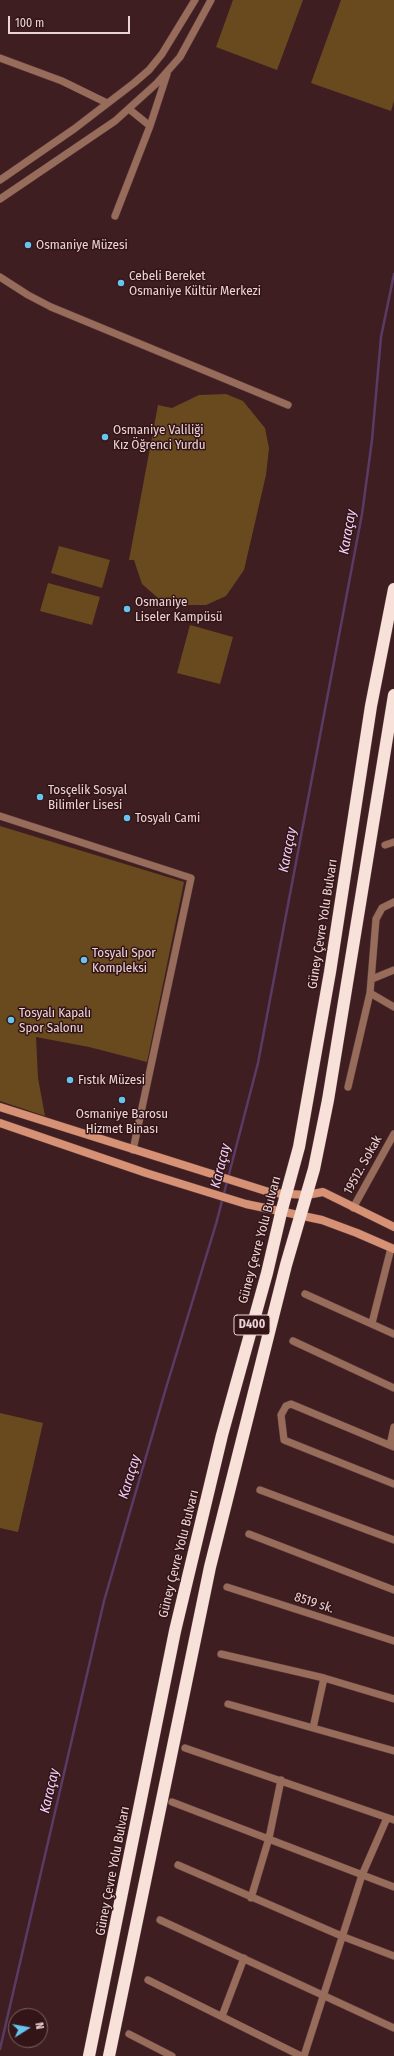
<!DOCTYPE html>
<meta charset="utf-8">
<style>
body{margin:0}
#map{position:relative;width:394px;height:2056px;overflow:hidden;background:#3e1e21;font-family:"Fira Sans Condensed",sans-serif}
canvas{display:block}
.north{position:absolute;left:8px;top:2008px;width:40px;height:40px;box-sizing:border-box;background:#331518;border:1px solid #7d6164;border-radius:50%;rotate:79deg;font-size:11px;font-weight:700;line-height:16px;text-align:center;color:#ebd4d5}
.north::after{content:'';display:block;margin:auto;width:14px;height:18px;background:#66c4ef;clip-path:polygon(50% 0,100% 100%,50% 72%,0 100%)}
.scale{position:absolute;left:8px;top:16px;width:122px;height:18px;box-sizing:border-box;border:2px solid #ebd4d5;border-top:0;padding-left:5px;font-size:12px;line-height:14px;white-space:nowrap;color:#ebd4d5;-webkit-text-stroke:3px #331518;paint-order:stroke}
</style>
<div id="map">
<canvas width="394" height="2056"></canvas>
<div class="north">N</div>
<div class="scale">100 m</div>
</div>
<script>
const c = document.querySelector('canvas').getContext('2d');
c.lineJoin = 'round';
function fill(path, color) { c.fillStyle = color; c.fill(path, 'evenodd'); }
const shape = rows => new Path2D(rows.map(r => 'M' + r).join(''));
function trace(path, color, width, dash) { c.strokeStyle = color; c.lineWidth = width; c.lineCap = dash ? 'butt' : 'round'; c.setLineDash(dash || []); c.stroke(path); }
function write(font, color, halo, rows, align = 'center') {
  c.font = font + ' "Fira Sans Condensed",sans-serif'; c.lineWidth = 3; c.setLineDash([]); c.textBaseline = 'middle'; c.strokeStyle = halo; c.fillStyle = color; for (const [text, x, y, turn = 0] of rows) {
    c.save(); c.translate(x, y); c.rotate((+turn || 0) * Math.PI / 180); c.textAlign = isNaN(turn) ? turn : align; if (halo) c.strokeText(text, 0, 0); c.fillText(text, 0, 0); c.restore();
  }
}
const green = shape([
 [233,0,303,0,277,70,216,47],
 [341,0,394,0,394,101,391,111,311,83],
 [226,394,243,401,265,428,269,448,266,475,244,570,226,596,206,605,166,605,142,584,134,560,129,560,158,405,172,408,199,395],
 [59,546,110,560,102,588,51,573],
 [48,583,100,597,92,625,40,611],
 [190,625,233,637,220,684,177,673],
 [0,826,184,882,147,1062,89,1047,36,1037,38,1078,45,1116,0,1101],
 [0,1413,43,1423,18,1532,0,1528]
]);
const stream = shape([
 [0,2049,104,1601,166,1388,216,1224,258,1063,362,514,372,440,381,337,394,274]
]);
const street = shape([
 [0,58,62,81,107,103],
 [129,109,150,126,167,74],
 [0,180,74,129,134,83,149,70,162,54,195,0],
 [0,199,115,121,157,83,180,57,211,0],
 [115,216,150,126],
 [0,277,28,295,51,307,288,405],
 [0,816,191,878,133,1150],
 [385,845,394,842],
 [372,979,394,970],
 [370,993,394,1007],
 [348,1087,370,993,376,919,382,908,394,902],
 [353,1208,394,1134],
 [305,1294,394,1334],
 [372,1323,391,1248],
 [293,1341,394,1388],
 [390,1445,394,1427],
 [394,1447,291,1404,286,1406,281,1415,284,1440,394,1484],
 [260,1490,394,1540],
 [249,1534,394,1590],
 [227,1587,394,1641],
 [221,1654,324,1678,394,1699],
 [228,1704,394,1751],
 [313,1728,324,1678],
 [185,1748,394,1820],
 [172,1802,394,1887],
 [178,1865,344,1937,394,1956],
 [251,1898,269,1838,281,1780],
 [160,1920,394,2028],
 [148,1980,301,2056],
 [222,2016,244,1958],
 [129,2034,172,2056],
 [304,2056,362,1875,387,1818]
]);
const secondary = shape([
 [0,1107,272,1193,307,1195,323,1192,394,1227],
 [0,1123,146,1173,246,1204,322,1220,357,1233,394,1249]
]);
const highway = shape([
 [89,2056,175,1631,222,1435,267,1273,281,1213,299,1147,330,972,371,706,394,589],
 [109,2056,210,1567,286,1265,314,1169,328,1100,394,695]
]);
const markers = [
 [28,245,4,"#66c4ef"],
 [121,283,4,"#66c4ef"],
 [105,437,4,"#66c4ef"],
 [127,609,4,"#66c4ef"],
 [40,797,4,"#66c4ef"],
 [127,818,4,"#66c4ef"],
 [84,960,4,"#66c4ef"],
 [11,1020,4,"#66c4ef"],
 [70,1080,4,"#66c4ef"],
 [122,1100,4,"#66c4ef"]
];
const shields = [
 [252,1325,36]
];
const shieldNames = [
 ["D400",252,1325]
];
const poiNames = [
 ["Osmaniye Müzesi",36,245],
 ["Cebeli Bereket",129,276],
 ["Osmaniye Kültür Merkezi",129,291],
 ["Osmaniye Valiliği",113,430],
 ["Kız Öğrenci Yurdu",113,445],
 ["Osmaniye",135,602],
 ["Liseler Kampüsü",135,617],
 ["Tosçelik Sosyal",48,790],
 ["Bilimler Lisesi",48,805],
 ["Tosyalı Cami",135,818],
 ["Tosyalı Spor",92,953],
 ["Kompleksi",92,968],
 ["Tosyalı Kapalı",19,1013],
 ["Spor Salonu",19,1028],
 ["Fıstık Müzesi",78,1080],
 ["Osmaniye Barosu",122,1114,"center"],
 ["Hizmet Binası",122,1129,"center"]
];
const streetNames = [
 ["Güney Çevre Yolu Bulvarı",323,924,-81],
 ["19512. Sokak",363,1165,-61],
 ["Güney Çevre Yolu Bulvarı",260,1240,-75],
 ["Güney Çevre Yolu Bulvarı",179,1554,-76],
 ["8519 sk.",314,1603,18],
 ["Güney Çevre Yolu Bulvarı",113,1871,-79]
];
const waterNames = [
 ["Karaçay",348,532,-80],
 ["Karaçay",288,850,-79],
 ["Karaçay",221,1166,-76],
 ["Karaçay",130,1477,-73],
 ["Karaçay",50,1791,-77]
];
fill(green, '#694a1f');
trace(stream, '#5a3b65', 2.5);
trace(street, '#5a3b3e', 8);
trace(secondary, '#5a3b3e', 9);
trace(highway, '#5a3b3e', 13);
trace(street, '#986c5a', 7);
trace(secondary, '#d79174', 8);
trace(highway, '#f8e1d8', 12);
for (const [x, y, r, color] of markers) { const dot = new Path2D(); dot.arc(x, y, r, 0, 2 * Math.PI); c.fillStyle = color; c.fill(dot); trace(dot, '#331518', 1.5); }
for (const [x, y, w] of shields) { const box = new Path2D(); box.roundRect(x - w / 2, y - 10, w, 20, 3); c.fillStyle = '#331518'; c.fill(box); trace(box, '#ebd4d5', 1); }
write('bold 12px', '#ebd4d5', null, shieldNames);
write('13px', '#ebd4d5', '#331518', poiNames, 'left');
write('13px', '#ebd4d5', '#331518', streetNames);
write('italic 14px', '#f1d2fc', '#331518', waterNames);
</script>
